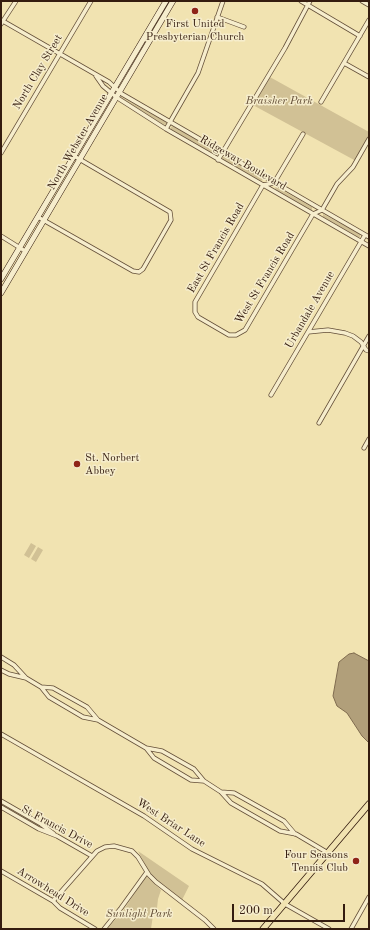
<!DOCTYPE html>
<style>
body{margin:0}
#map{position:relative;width:370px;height:930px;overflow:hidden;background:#f1e3b1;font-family:"Old Standard TT",serif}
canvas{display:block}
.frame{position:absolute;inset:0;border:2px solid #341c0f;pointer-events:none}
.scale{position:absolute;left:232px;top:904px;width:113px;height:18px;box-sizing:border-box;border:2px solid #341c0f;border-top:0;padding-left:5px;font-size:12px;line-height:14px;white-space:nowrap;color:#341c0f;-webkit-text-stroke:3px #f6edcc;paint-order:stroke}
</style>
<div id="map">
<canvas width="370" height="930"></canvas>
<div class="frame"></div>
<div class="scale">200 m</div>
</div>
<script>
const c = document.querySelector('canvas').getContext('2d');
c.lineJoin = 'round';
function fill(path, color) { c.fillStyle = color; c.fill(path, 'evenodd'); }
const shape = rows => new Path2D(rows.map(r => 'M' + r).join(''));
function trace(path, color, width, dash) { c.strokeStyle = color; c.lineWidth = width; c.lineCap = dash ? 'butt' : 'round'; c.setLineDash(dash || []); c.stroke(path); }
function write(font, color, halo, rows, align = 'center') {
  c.font = font + ' "Old Standard TT",serif'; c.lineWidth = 3; c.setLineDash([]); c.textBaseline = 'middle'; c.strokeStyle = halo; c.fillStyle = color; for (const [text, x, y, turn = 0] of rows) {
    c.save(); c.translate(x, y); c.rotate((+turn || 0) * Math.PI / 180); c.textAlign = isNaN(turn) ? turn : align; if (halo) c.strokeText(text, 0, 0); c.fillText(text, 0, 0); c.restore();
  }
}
const green = shape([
 [268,76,369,132,369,139,356,161,251,104],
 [121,97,166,122,166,124,164,125,121,98],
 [173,126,218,152,218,154,216,155,171,129,171,127],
 [225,156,262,178,263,180,261,181,223,160,222,158],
 [276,187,312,207,312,210,310,210,276,190,275,188],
 [323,214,360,234,360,237,358,237,323,217],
 [31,543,36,546,29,558,24,555],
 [38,547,43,550,36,562,31,559],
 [138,851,189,886,182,900,162,885,150,874],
 [146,876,161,890,158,899,157,908,153,915,151,929,107,929,123,911]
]);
const water = shape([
 [354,653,369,661,369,743,362,736,347,713,337,706,333,696,339,662,349,654,354,653]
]);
const street = shape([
 [301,1,360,36],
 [362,1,369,5],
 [217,17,244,27],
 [1,20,109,82,122,94,369,237],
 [1,24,16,1],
 [344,63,369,77],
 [96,76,103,86,116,97,166,129,369,246],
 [321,102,369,20],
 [166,129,198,73,223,1],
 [303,134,274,183,263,185,195,302,195,312,198,317,229,335,236,335,245,330,313,214,322,210,337,184,353,167,369,139],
 [1,153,91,1],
 [218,160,285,48,310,1],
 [38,217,133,271,139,272,143,269,171,220,170,212,74,156],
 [1,236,25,251],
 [308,332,328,330,345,333,353,336,361,342,366,350,369,351],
 [271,395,365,235],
 [319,423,369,336],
 [364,448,369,439],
 [1,657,14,665,26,678],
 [1,670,9,674,26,678,41,687,49,697,83,717,98,720,146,748,154,758,191,780,204,781,221,792,231,803,280,831,296,834,328,853],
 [41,687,53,688,87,707,98,720],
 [1,734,144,816,192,849,262,884,285,904,329,929],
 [146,748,162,751,194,769,204,781],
 [221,792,234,793,284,821,295,834],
 [1,801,41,824,54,834],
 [1,807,39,829,57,836,92,856],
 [1,871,53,901,60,908,95,929],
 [53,901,97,851,105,847,114,846,132,851,138,857,149,875,156,882,205,920,214,929],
 [104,929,121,908,147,872],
 [351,929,369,897]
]);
const secondary = shape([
 [1,279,166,1],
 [1,293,173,1]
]);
const primary = shape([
 [263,929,369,804]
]);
const markers = [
 [195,11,4,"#8f2418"],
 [77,464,4,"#8f2418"],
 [356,861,4,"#8f2418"]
];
const poiNames = [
 ["First United",195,24],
 ["Presbyterian Church",195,37],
 ["St. Norbert",85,458,"left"],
 ["Abbey",85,471,"left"],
 ["Four Seasons",348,855,"right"],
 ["Tennis Club",348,868,"right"]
];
const streetNames = [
 ["North Clay Street",38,72,-59],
 ["North Webster Avenue",78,142,-60],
 ["Ridgeway Boulevard",243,163,30],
 ["East St Francis Road",216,248,-60],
 ["West St Francis Road",265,278,-59],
 ["Urbandale Avenue",310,310,-60],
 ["West Briar Lane",171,823,33],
 ["St Francis Drive",57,827,28],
 ["Arrowhead Drive",53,892,32]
];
const parkNames = [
 ["Braisher Park",279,101],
 ["Sunlight Park",139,914]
];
fill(green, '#d1c195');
fill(water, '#b19f7a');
trace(water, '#7f6b4f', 1);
trace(street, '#634e38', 5);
trace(secondary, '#341c0f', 6);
trace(primary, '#341c0f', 7);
trace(street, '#f6edcc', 3.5);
trace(secondary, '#f6edcc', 5);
trace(primary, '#f1e3b1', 5.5);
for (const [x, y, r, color] of markers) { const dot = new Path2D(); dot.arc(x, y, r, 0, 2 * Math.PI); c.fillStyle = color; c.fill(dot); trace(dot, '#f6edcc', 1.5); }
write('11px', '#341c0f', '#f6edcc', poiNames);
write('11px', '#341c0f', '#f6edcc', streetNames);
write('italic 11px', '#634e37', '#f6edcc', parkNames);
</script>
